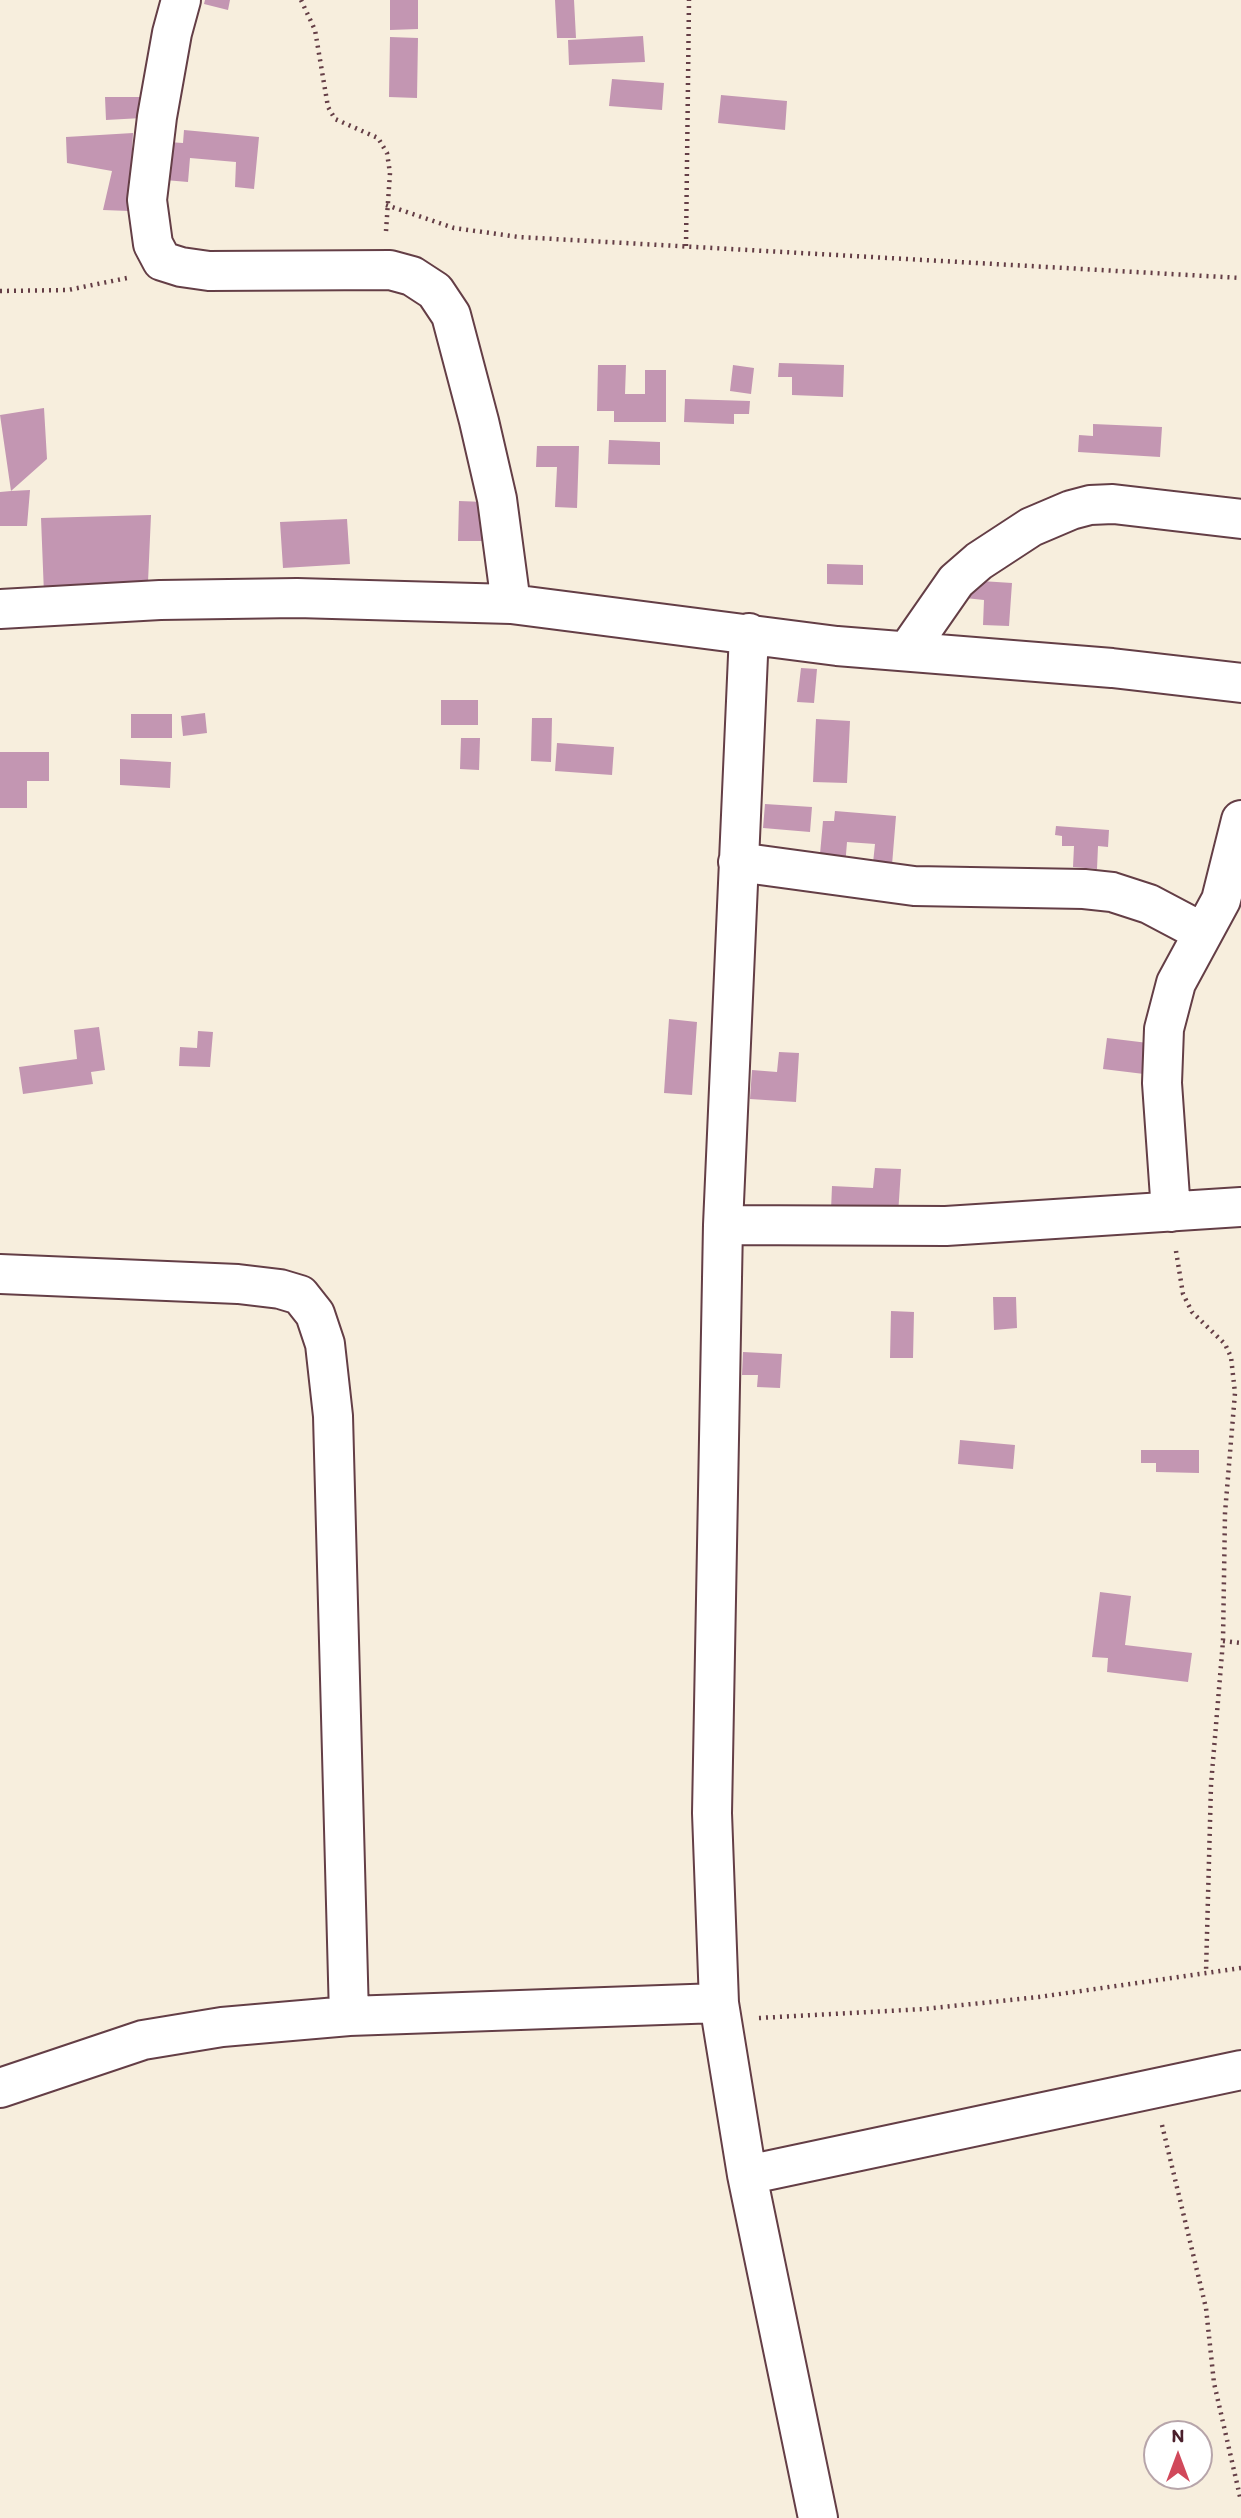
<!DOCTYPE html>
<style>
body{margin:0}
#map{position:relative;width:1241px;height:2518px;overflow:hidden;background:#f7eedd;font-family:Itim,sans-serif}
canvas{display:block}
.north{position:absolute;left:1143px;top:2420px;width:70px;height:70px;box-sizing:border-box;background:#fff;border:2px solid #b7a5aa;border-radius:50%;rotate:0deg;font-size:19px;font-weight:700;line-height:28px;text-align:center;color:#4a1f2b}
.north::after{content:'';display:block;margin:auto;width:24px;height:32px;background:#d1495b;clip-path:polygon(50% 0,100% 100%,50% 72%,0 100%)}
</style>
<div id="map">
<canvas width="1241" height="2518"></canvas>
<div class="north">N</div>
</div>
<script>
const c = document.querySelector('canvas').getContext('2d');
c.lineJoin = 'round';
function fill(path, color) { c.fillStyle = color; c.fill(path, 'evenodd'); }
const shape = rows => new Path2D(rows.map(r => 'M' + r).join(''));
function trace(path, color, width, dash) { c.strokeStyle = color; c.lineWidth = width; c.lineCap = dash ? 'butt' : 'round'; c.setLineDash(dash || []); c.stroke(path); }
const building = shape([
 [205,0,230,0,228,10,204,4],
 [390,0,418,0,418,29,390,30],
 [555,0,574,0,576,38,557,38],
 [643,36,645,62,569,65,568,40],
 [390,37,418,38,417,98,389,97],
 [612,79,664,83,662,110,609,106],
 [721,95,787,101,785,130,718,123],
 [105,97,141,97,142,118,106,120],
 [184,130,259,137,254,189,235,187,236,162,190,158,188,182,165,180,168,142,183,143],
 [133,133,129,211,103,210,112,171,67,163,66,137],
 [779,363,844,365,843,397,792,395,792,377,778,377],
 [598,365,626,365,625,394,645,394,645,370,666,370,666,422,614,422,614,411,597,411],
 [733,365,754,368,751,394,730,391],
 [685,399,750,401,749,414,734,414,734,424,684,422],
 [44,408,47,459,11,491,30,490,27,526,0,526,0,492,11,491,0,415],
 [1093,424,1162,427,1160,457,1078,452,1079,435,1093,436],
 [609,440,660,442,660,465,608,464],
 [537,446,579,446,577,508,555,507,557,467,536,467],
 [459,501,485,502,484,541,458,541],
 [151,515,148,582,44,594,41,518],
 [347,519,350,564,283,568,280,522],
 [827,564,863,565,863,585,827,584],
 [966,580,1012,583,1009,626,983,625,984,600,965,598],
 [801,668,817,669,814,703,797,702],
 [441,700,478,700,478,725,441,725],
 [205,713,207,733,183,736,181,716],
 [131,714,172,714,172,738,131,738],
 [532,718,552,718,551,762,531,761],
 [816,719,850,721,847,783,813,782],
 [461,738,480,738,479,770,460,769],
 [557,743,614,747,612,775,555,771],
 [0,752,49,752,49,781,27,781,27,808,0,808],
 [120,759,171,762,170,788,120,785],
 [765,804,812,807,810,832,763,828],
 [835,811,896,816,892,865,873,863,875,844,847,842,845,867,819,865,823,821,834,821],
 [1056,826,1109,830,1108,847,1098,846,1097,869,1073,867,1074,846,1062,846,1062,836,1055,835],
 [669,1019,697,1022,692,1095,664,1093],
 [99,1027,105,1070,91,1072,93,1084,23,1094,19,1067,77,1059,74,1030],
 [198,1031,213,1032,210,1067,179,1066,180,1047,197,1048],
 [1107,1038,1148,1043,1144,1074,1103,1069],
 [779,1052,799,1053,796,1102,750,1099,752,1070,777,1072],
 [875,1168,901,1169,898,1215,831,1210,832,1186,873,1188],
 [993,1297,1016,1297,1017,1328,994,1330],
 [891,1311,914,1312,913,1358,890,1358],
 [743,1352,782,1354,780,1388,757,1387,758,1375,742,1375],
 [960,1440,1015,1445,1013,1469,958,1464],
 [1141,1450,1199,1450,1199,1473,1156,1472,1156,1463,1141,1463],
 [1100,1592,1131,1596,1125,1645,1192,1653,1188,1682,1107,1672,1108,1658,1092,1657]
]);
const path = shape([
 [301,0,315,30,328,107,335,119,378,138,387,153,390,173,386,231],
 [386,205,454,228,519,237,1241,278],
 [686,246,689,0],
 [0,291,68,290,127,278],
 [1176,1251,1183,1294,1192,1312,1225,1344,1231,1357,1235,1393,1225,1513,1223,1641,1211,1785,1206,1972],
 [1223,1641,1241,1643],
 [759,2018,924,2009,1039,1997,1241,1968],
 [1162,2125,1206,2308,1214,2383,1241,2501]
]);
const minor = shape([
 [181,0,172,33,157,117,147,200,153,244,162,261,181,267,209,271,390,270,412,276,435,291,451,315,479,421,497,499,511,604],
 [0,609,160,600,297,598,511,604,837,646,1112,668,1241,683],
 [749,633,723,1225,712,1813,719,2003,747,2175,818,2518],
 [908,650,956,581,979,561,1031,527,1071,510,1090,505,1113,504,1241,519],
 [738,862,914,886,1084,889,1112,892,1149,904,1202,932],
 [1171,1212,1162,1083,1164,1029,1176,983,1221,900,1241,820],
 [723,1225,946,1226,1241,1207],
 [0,1274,238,1284,280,1289,300,1295,315,1314,325,1344,333,1416,349,2016],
 [0,2088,143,2040,222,2027,349,2016,719,2003],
 [747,2175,1241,2070]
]);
fill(building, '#c396b2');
trace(minor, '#643e46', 42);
trace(path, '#643e46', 4.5, [2, 5]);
trace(minor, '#fff', 38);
</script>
